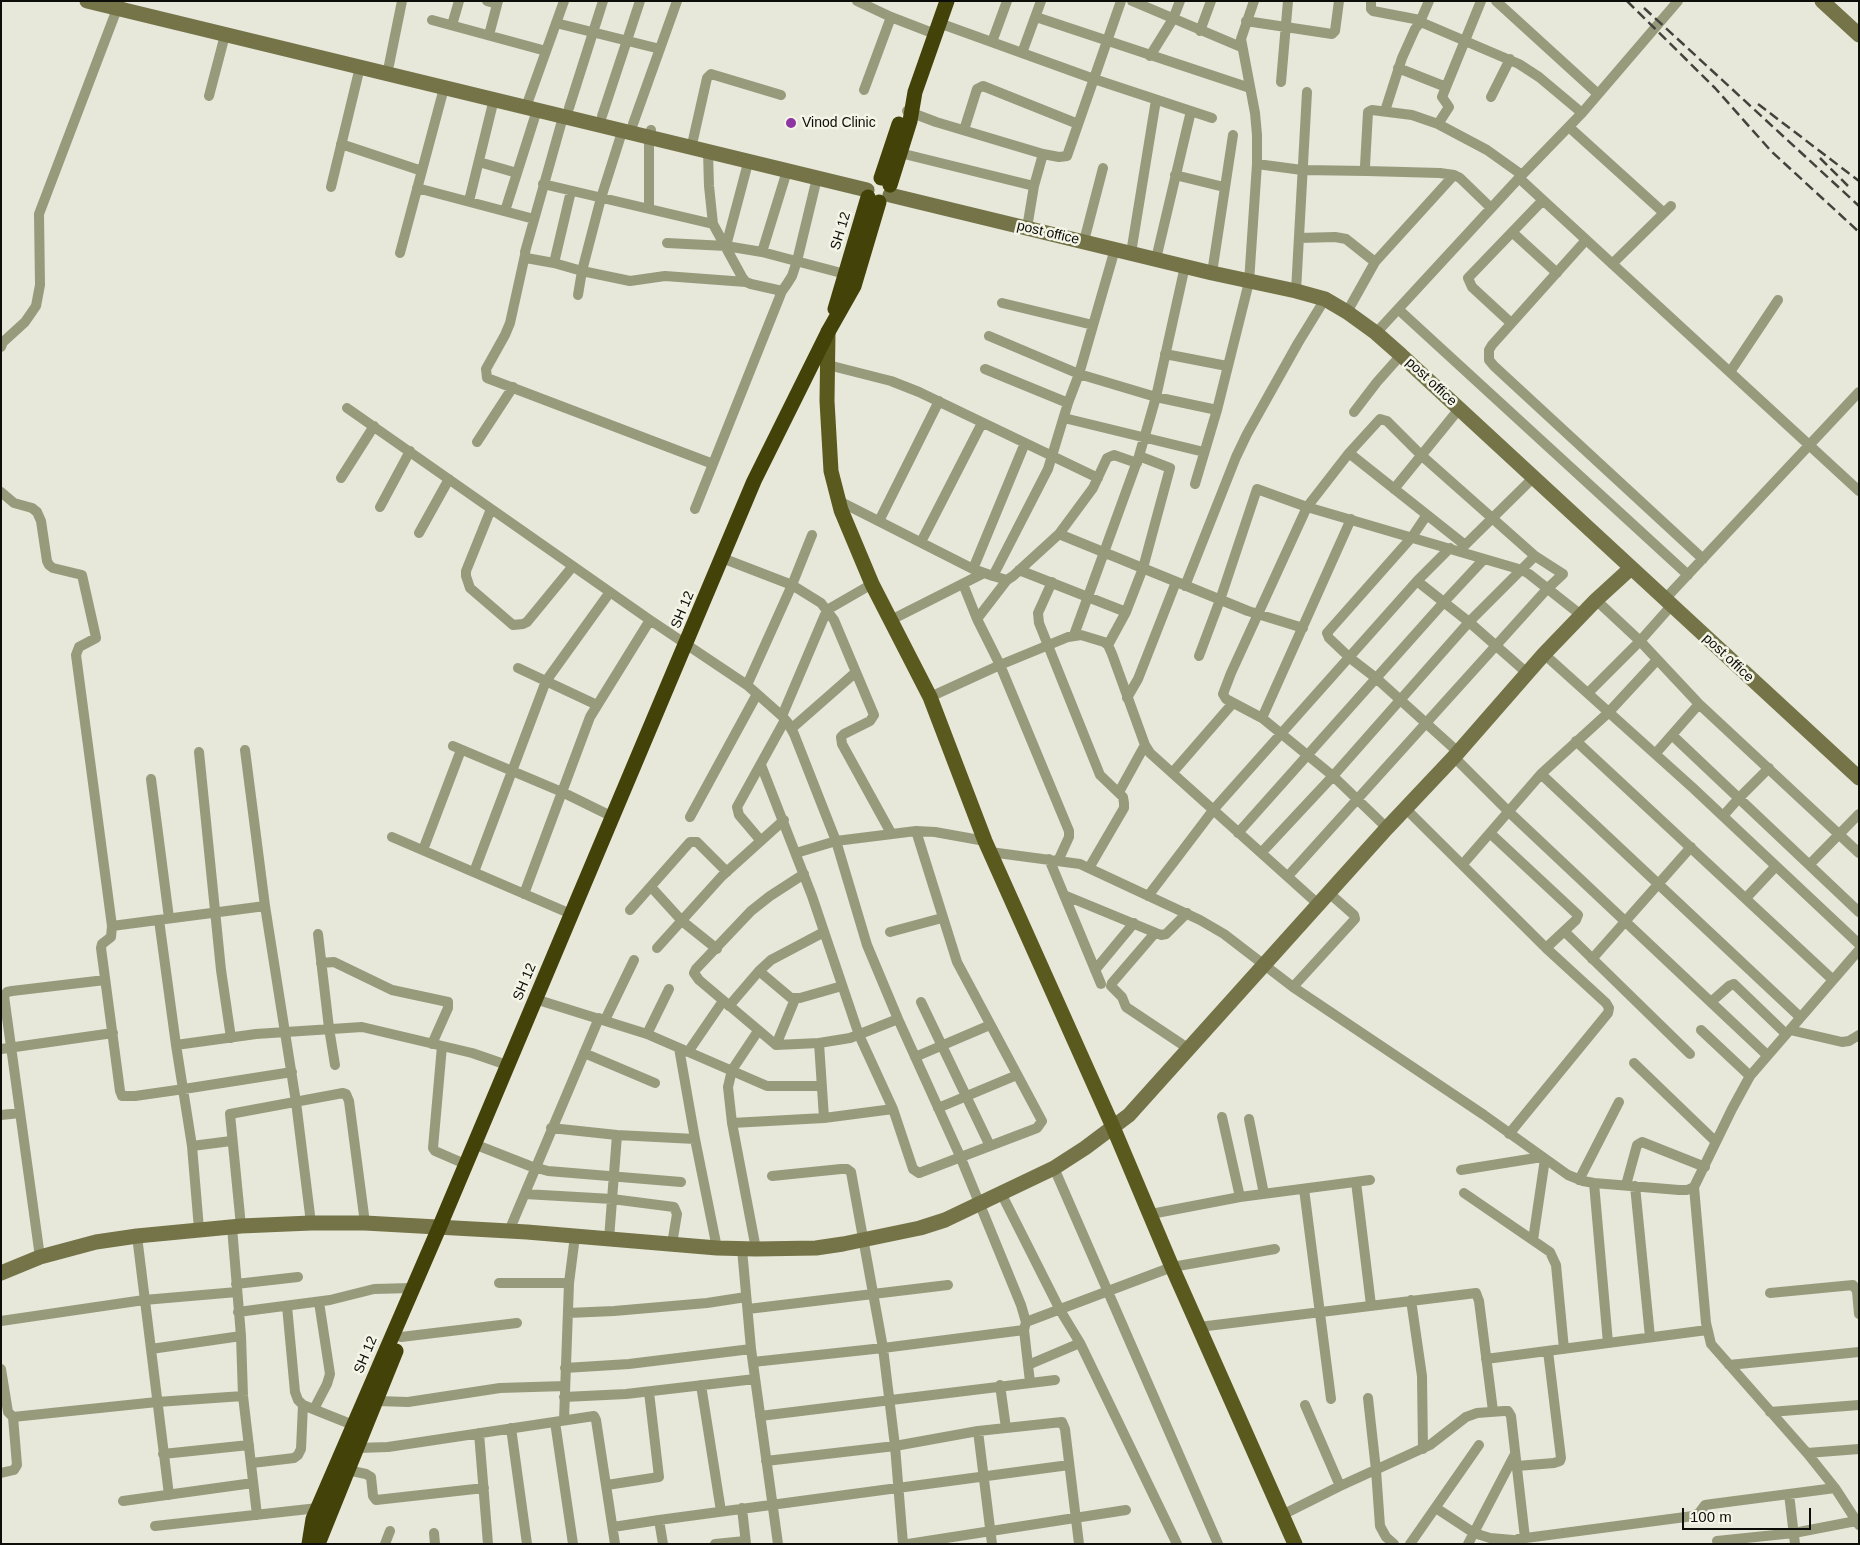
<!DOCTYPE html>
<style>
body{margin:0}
#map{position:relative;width:1860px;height:1545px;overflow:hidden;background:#e7e7da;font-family:Arial,sans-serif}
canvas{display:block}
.frame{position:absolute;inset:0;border:2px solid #0d0d09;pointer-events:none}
.scale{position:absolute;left:1682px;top:1508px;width:129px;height:22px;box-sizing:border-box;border:2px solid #0d0d09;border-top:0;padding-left:6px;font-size:15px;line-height:18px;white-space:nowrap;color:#0d0d09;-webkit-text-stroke:4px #f4f5e7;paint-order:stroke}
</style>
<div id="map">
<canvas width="1860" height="1545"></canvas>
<div class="frame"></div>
<div class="scale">100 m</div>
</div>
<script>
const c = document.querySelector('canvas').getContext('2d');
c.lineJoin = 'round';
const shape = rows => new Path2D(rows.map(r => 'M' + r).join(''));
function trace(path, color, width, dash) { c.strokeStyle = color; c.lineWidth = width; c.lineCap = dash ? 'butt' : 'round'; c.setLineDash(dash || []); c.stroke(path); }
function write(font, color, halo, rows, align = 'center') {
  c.font = font + ' Arial,sans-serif'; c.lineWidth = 5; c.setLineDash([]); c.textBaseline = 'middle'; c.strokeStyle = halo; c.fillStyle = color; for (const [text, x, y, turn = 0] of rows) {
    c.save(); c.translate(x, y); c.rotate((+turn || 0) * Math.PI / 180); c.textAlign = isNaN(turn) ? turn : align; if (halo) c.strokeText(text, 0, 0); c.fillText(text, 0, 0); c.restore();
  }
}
const street = shape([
 [487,1,497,4],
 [857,1,891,17,935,34],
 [1132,1,1241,47],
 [1371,1,1371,9,1373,11,1420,20],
 [1496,1,1598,94],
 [1036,17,1250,88],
 [432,20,546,51],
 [1246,21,1332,34,1335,31,1339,1],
 [556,23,660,49],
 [939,23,1094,79,1212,118],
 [1419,24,1429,1],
 [452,25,459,1],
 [1200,31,1211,1],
 [489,35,498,1],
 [992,42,1007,1],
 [1022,53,1041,1],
 [1150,56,1173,19,1180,1],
 [389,65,402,1],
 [1398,68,1446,87],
 [1281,82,1288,1],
 [864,90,891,17],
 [209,96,225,35],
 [1491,97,1510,59],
 [526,107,564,1],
 [569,108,603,1],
 [907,111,936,122,1043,154,1059,157,1067,156,1121,1],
 [1385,111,1402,58,1415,29,1419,24,1423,23,1519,64,1539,77,1582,113],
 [602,116,640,1],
 [563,117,525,252,526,258,554,263,582,271,630,281,665,276,746,282],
 [633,124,677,1],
 [1438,124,1449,107,1442,97,1481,1],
 [1569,127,1664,213],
 [964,130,977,89,983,86,1078,124],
 [693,140,707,78,711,74,781,95],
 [341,144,422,171],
 [708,152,709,186,713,224,742,277,746,282,751,284,782,291,787,284,792,276,797,261,817,178],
 [900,153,1034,186],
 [479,162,517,173],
 [1257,164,1302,170,1367,171],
 [1175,175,1224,187],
 [1519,178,1859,491],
 [543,184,713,224],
 [331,187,360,67],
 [417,188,534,219],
 [469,201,494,99],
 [1491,208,1460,178,1454,175,1440,173,1367,171,1365,166,1368,112,1372,110,1412,115,1438,124,1487,150,1522,175],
 [649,209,649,139,651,130],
 [505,211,537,110],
 [1027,228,1034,186,1043,154],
 [1512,232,1557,273],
 [1299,238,1335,237,1346,239,1375,262],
 [1586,240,1492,345,1489,350,1489,360,1494,366,1703,559],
 [1084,241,1103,168],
 [667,243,726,246,762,252,845,274],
 [726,246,748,163],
 [762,252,787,171],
 [400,253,444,88],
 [1131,253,1156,100],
 [525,255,510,323,505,335,486,369,487,378,713,464],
 [1156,259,1191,111],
 [554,263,571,191],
 [1612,264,1671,206],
 [1212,273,1233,135],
 [1296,291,1307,92],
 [578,295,582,271,601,198,622,132],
 [1002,303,1093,325],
 [1398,309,1688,575],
 [1347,312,1375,262,1454,175],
 [1511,323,1472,287,1468,278,1543,200],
 [1376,333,1519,178,1582,113,1678,1],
 [989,336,1079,374,1156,397,1217,410],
 [1,347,3,342,25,322,36,306,40,285,39,214,120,1],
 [1165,354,1227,366],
 [828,365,891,381,919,392,1098,478],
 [985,369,1068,403],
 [1730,372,1778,300],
 [347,408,650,620,747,685,782,716,788,723,794,734,836,841,867,945,898,1019,960,1156,1021,1305,1026,1322,1024,1330],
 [1354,412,1377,382,1401,355],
 [1064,418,1204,452],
 [477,442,513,387],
 [1349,453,1465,545],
 [341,478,374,426],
 [1195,484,1217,410,1249,282,1257,164,1257,135,1255,113,1241,39,1254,1],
 [1394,489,1459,409],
 [1,492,14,503,32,508,37,512,41,521,47,561,49,565,53,568,82,575,95,633,96,638,79,647,76,655,112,926,111,937,102,944,101,948,120,1091,122,1096,135,1096,184,1089,292,1072],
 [839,501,973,569,993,576,1048,469,1068,403,1079,374,1115,249],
 [380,507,410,451],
 [491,509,466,571,466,576,470,588,513,625,523,624,527,622,573,566],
 [695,509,782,291],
 [1426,516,1412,537,1327,633,1329,638,1350,658,1376,678,1458,752],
 [879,521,939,401],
 [419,533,449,479],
 [1059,534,1248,611,1303,628],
 [921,542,982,423],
 [1460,550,1534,477],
 [722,558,792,585,821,603,834,620,874,715,870,721,844,734,841,737,842,744,891,833],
 [973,569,1025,443],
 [1019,570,1126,612],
 [993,576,1007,580,1013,576,1059,534,1093,488,1107,458,1114,455,1137,463],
 [1417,581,1469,622,1527,673],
 [1052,582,1038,613,1039,623,1100,775,1123,797,1124,803,1124,808,1089,868],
 [963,584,977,619,1000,665,1069,831,1069,837,1058,861],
 [1185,586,1236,457,1247,434,1298,343,1325,299],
 [1665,599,1859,392],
 [1596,600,1640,641,1699,704,1859,853],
 [977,619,1007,580],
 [891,620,984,573],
 [1074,635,1139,456,1156,397,1185,266],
 [1108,645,1126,612,1143,568,1170,468,1139,456],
 [1544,654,1693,788,1859,944],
 [1199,656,1220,600,1257,489,1307,507,1522,570,1529,574,1581,615],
 [518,668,597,705],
 [747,685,792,585,812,535],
 [1588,693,1640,641,1671,606],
 [930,697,1000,665,1068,637,1081,635,1104,642,1108,645,1112,654,1145,745,1150,753,1318,904],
 [1127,698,1138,679,1176,582],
 [782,716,827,610,872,584],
 [1262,718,1333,776,1387,828],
 [791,729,856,672],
 [1672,735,1859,912],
 [1576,741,1833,980],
 [453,746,562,792,613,817],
 [245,750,265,906,296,1102,311,1223],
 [199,752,221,970,231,1038],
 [1656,753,1699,704],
 [1454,757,1509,812,1767,1055],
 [761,765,812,896,859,1035,893,1109,913,1169,919,1173,1037,1128,1042,1121,957,962,916,831],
 [1173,772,1233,703],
 [1541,774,1800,1017],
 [151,779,169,918],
 [1119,792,1145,745],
 [1406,809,1546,948,1606,1003,1609,1008,1608,1013,1509,1134],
 [1723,816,1739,798,1769,768],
 [690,817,757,694],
 [1238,833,1444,602,1484,559],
 [1491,834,1578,915,1576,920,1546,948],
 [392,837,571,914],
 [761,841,739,815,737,807,785,720],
 [423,850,461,750],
 [990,852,1080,864,1200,920,1224,934,1293,987,1484,1115,1568,1175,1583,1181,1594,1183,1679,1190,1687,1190,1694,1187,1732,1109,1750,1076,1859,950],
 [1262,852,1333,776,1469,622,1535,556],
 [796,853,836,841,916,831,935,832,985,841],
 [1049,859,1101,984],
 [1463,864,1541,774,1608,713,1657,660],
 [1809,865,1859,814],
 [474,872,546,681,610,592],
 [804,874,770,896,751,911,696,969,694,973,699,980,776,1045,819,1043],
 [1288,876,1547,589,1563,574,1535,556,1421,455,1387,421,1380,419,1349,453,1307,507,1231,673,1223,694,1226,699,1262,718,1351,519],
 [652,888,682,921,717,949],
 [524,894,590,717,650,620],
 [1064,895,1161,935,1166,934,1187,913],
 [1148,896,1214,809,1417,581,1450,548],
 [1746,898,1776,866],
 [630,910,690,842,697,842,727,872],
 [159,920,176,1045,192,1146,199,1229],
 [112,926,265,906],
 [1564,931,1690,1054],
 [890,932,942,918],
 [1155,933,1112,983,1111,986,1122,997,1126,1007,1189,1049],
 [318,934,329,1028,335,1065],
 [657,948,722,876,784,820],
 [1592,959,1691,847],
 [321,963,334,962,392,990,448,1002,448,1008,432,1044],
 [1095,970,1134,923],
 [759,971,791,998,800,998,842,986],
 [1293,987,1355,919,1354,915,1329,893],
 [535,999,647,1034,767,1086,821,1086],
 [921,1002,990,1146],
 [1711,1002,1729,986,1734,984,1786,1034],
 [729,1006,759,971,771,960,824,932],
 [605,1020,634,960],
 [1701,1030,1750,1076],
 [1790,1030,1842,1042,1849,1041,1859,1035],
 [647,1034,669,989],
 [176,1045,256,1034,362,1027,472,1053,507,1065],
 [776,1045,795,999],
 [442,1046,433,1148,435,1151,465,1164],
 [679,1048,695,1139,717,1248],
 [1,1049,113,1033],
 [688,1052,723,1001],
 [584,1053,655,1083],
 [915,1057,990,1025],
 [1634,1063,1716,1142],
 [938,1108,1017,1075],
 [1,1115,20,1113],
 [1222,1117,1240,1197],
 [824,1118,819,1043,850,1038,898,1019],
 [1249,1119,1264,1194],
 [732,1123,824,1118,893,1109],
 [551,1128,617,1135,695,1139],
 [474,1144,530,1166,548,1171,681,1182],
 [192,1146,231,1141],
 [1054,1168,1218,1544],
 [1461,1170,1542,1157],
 [772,1176,841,1169,847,1169,851,1172,883,1348,895,1446,903,1544],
 [1579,1180,1619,1102],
 [1356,1182,1371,1305],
 [1594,1183,1608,1343],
 [1626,1185,1637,1145,1642,1142,1705,1167],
 [1635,1186,1650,1337],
 [1694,1187,1706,1323,1711,1344,1807,1453,1835,1488,1859,1525],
 [1304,1189,1331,1399],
 [1001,1193,1060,1310,1080,1343,1177,1544],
 [1464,1193,1550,1252,1556,1265,1564,1349],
 [525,1194,612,1199,674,1207,677,1214,672,1244],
 [1151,1214,1240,1197,1370,1180],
 [241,1226,230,1114,343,1093,346,1094,349,1101,365,1223],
 [232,1227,241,1336,243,1396,257,1515],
 [509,1231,599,1018],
 [137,1236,169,1495],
 [609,1239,617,1135],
 [1533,1240,1545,1159],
 [742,1249,751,1349,778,1544],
 [756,1249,732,1123,728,1087,732,1070,758,1031],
 [40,1257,4,996,7,992,12,991,105,980],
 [499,1283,569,1283],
 [236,1284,298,1277],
 [1770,1293,1853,1285,1857,1291,1859,1314],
 [1411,1300,1422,1376,1423,1449],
 [287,1306,295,1392,298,1400,303,1405,353,1425],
 [748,1309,948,1285],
 [238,1312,330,1300,374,1289,412,1288],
 [568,1313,614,1311,707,1303,746,1297],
 [1,1321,144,1300,237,1292],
 [1026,1322,1172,1267,1275,1249],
 [1199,1327,1476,1293,1479,1301,1493,1411],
 [401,1337,517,1323],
 [151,1349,241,1336],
 [1486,1359,1707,1330],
 [753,1362,883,1348,1024,1330,1030,1382],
 [1028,1365,1080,1343],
 [1729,1365,1859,1352],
 [565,1368,629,1364,751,1349],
 [1,1369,8,1412,13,1417,157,1402,243,1396],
 [701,1385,721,1511],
 [1000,1385,1006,1428],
 [564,1397,626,1394,755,1379],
 [1368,1398,1376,1470,1380,1526,1386,1537,1394,1544],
 [377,1401,408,1402,500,1388,565,1386],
 [1305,1405,1340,1486],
 [314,1409,327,1384,330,1374,319,1302],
 [1770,1412,1859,1405],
 [760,1416,1055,1380],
 [564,1420,569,1283,575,1236],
 [555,1422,573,1544],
 [511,1428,527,1544],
 [978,1431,992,1544],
 [479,1433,488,1544],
 [358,1448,388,1447,594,1416,596,1420,615,1544],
 [1807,1453,1859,1449],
 [163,1454,249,1445],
 [766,1461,895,1446,978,1431,1062,1422,1065,1429,1079,1544],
 [252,1463,294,1458,298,1455,301,1449,303,1405],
 [1517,1466,1554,1463,1560,1461,1561,1458,1548,1351],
 [347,1470,366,1474,371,1477,373,1496,376,1500,484,1488],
 [1,1473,14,1470,17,1465,13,1417],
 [607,1485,659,1477,649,1392],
 [1789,1494,1795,1544],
 [123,1501,253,1483],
 [742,1508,746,1544],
 [1436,1508,1474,1533,1490,1538,1513,1540],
 [1282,1515,1340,1486,1430,1445,1466,1417,1477,1413,1504,1411,1508,1411,1511,1416,1525,1538],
 [659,1520,1069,1465],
 [155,1526,318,1508],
 [613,1527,659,1520,663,1544],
 [434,1533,435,1544],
 [1717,1541,1794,1533,1856,1521],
 [385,1544,390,1531],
 [715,1544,745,1541],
 [908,1544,1126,1510],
 [1410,1544,1479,1445],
 [1468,1544,1515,1454],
 [1511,1544,1518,1539,1693,1516,1699,1513,1705,1505,1712,1504,1835,1488]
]);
const secondary = shape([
 [87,1,867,190],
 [1822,1,1859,35],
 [890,195,1212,273,1296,291,1325,299,1347,312,1376,333,1401,355,1859,778],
 [1,1273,40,1257,96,1242,137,1236,241,1226,311,1223,365,1223,527,1232,717,1248,756,1249,816,1248,843,1244,920,1228,945,1220,1054,1168,1085,1148,1129,1115,1387,828,1454,757,1544,654,1596,600,1631,568]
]);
const primary = shape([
 [828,332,827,401,831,471,841,510,872,584,930,697,985,841,1113,1127,1172,1267,1295,1544]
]);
const highway = shape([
 [881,178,899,124],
 [890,185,910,121,915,92,947,1],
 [835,309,868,197],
 [309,1544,313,1519,439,1228,754,481,828,332,854,286,879,202],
 [318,1544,396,1351]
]);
const rail = shape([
 [1627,1,1715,88,1771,151,1859,232],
 [1644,8,1859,206],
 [1758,104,1859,181],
 [1820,158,1848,186]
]);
const markers = [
 [791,123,6,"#8d36a2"]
];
const poiNames = [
 ["Vinod Clinic",802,123]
];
const streetNames = [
 ["SH 12",841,231,-73],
 ["post office",1048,233,13],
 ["post office",1431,382,43],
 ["SH 12",683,610,-67],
 ["post office",1728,658,43],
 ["SH 12",525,982,-67],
 ["SH 12",366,1355,-67]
];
trace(street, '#989a7c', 10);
trace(secondary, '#747448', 15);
trace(primary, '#5a5a1f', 15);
trace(highway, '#434309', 15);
trace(rail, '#43433d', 2.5, [10, 5]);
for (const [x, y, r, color] of markers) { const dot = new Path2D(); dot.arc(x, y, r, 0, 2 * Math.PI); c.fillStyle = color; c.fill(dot); trace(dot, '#f4f5e7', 2); }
write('14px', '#0d0d09', '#f4f5e7', poiNames, 'left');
write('14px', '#0d0d09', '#f4f5e7', streetNames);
</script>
